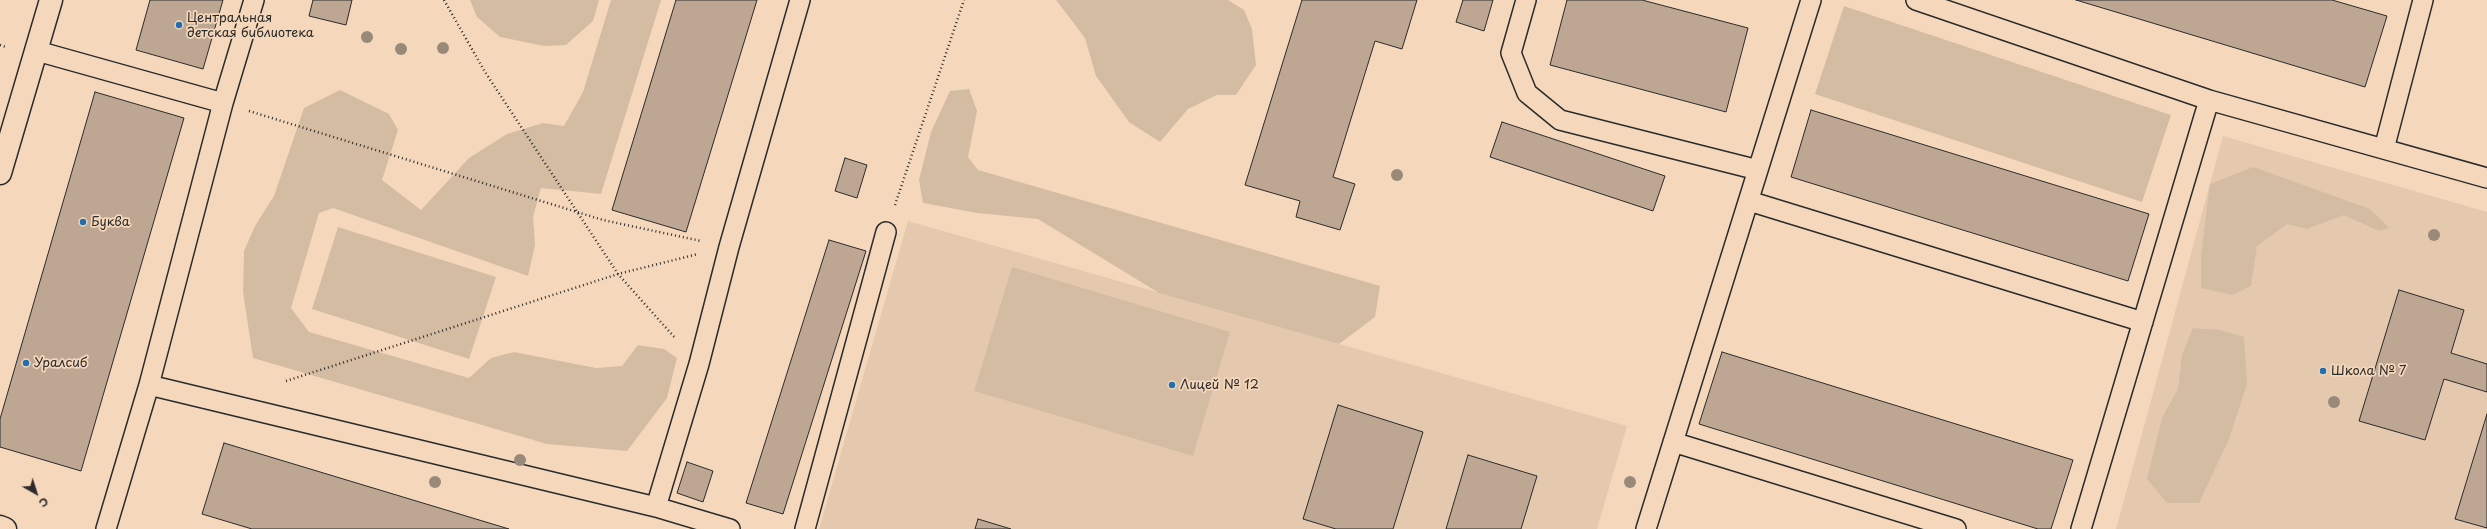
<!DOCTYPE html>
<meta charset="utf-8">
<style>
body{margin:0}
#map{position:relative;width:2487px;height:529px;overflow:hidden;background:#f5d8bb;font-family:"Playpen Sans",sans-serif}
canvas{display:block}
.north{position:absolute;left:16px;top:473px;width:40px;height:40px;-webkit-text-stroke:3px #f5d8bb;paint-order:stroke;rotate:141deg;font-size:11px;font-weight:700;line-height:16px;text-align:center;color:#2b2b2b}
.north::after{content:'';display:block;margin:auto;width:14px;height:18px;background:#2b2b2b;clip-path:polygon(50% 0,100% 100%,50% 72%,0 100%)}
</style>
<div id="map">
<canvas width="2487" height="529"></canvas>
<div class="north">С</div>
</div>
<script>
const c = document.querySelector('canvas').getContext('2d');
c.lineJoin = 'round';
function fill(path, color) { c.fillStyle = color; c.fill(path, 'evenodd'); }
const shape = rows => new Path2D(rows.map(r => 'M' + r).join(''));
function trace(path, color, width, dash) { c.strokeStyle = color; c.lineWidth = width; c.lineCap = dash ? 'butt' : 'round'; c.setLineDash(dash || []); c.stroke(path); }
function write(font, color, halo, rows, align = 'center') {
  c.font = font + ' "Playpen Sans",sans-serif'; c.lineWidth = 3.5; c.setLineDash([]); c.textBaseline = 'middle'; c.strokeStyle = halo; c.fillStyle = color; for (const [text, x, y, turn = 0] of rows) {
    c.save(); c.translate(x, y); c.rotate((+turn || 0) * Math.PI / 180); c.textAlign = isNaN(turn) ? turn : align; if (halo) c.strokeText(text, 0, 0); c.fillText(text, 0, 0); c.restore();
  }
}
const built = shape([
 [2223,136,2487,212,2487,529,2116,529],
 [908,221,1627,426,1597,529,819,529]
]);
const green = shape([
 [470,0,599,0,593,21,566,45,544,46,500,37,477,17],
 [611,0,661,0,601,194,541,188,533,217,535,245,528,276,333,208,319,213,291,308,309,332,469,378,491,358,514,352,596,368,622,366,638,345,664,349,677,358,667,398,627,451,547,444,253,358,243,292,244,251,255,226,274,196,304,108,340,90,389,114,398,130,382,180,421,210,469,158,507,134,543,123,564,126,583,92],
 [1056,0,1228,0,1244,10,1252,29,1256,65,1236,95,1217,95,1188,109,1160,142,1129,122,1096,76,1085,38],
 [1844,6,2171,115,2142,202,1815,94],
 [969,89,977,111,968,157,978,170,1380,286,1375,317,1339,344,1159,293,1038,219,977,213,923,203,919,180,931,132,950,91],
 [2253,167,2370,209,2389,228,2379,231,2344,215,2307,229,2287,224,2257,246,2251,286,2233,295,2201,288,2201,256,2210,184],
 [338,227,496,277,469,359,312,309],
 [1012,267,1230,332,1193,456,974,391],
 [2193,328,2220,330,2244,337,2247,384,2229,439,2199,503,2167,503,2147,479,2162,418,2178,389,2182,355]
]);
const building = shape([
 [150,0,223,0,203,69,136,50,150,0],
 [313,0,352,0,346,25,309,16,313,0],
 [676,0,757,0,686,232,612,210,676,0],
 [1302,0,1417,0,1402,49,1375,41,1333,177,1355,184,1340,230,1296,217,1300,201,1245,185,1302,0],
 [1463,0,1493,0,1484,31,1456,22,1463,0],
 [1567,0,1642,0,1748,28,1726,112,1550,65,1567,0],
 [2076,0,2332,0,2387,16,2365,87,2076,0],
 [95,92,184,118,81,471,0,447,0,419,95,92],
 [1811,110,2149,214,2128,281,1791,177,1811,110],
 [1502,122,1665,176,1653,211,1490,157,1502,122],
 [845,158,867,165,857,198,835,191,845,158],
 [829,240,866,251,783,514,746,503,829,240],
 [2399,290,2464,310,2451,353,2487,364,2487,392,2444,379,2425,440,2359,421,2399,290],
 [1722,352,2073,460,2051,529,2038,529,1699,424,1722,352],
 [1338,405,1423,432,1393,529,1336,529,1303,519,1338,405],
 [2487,414,2487,528,2455,519,2487,414],
 [224,443,509,529,252,529,202,514,224,443],
 [1468,455,1537,476,1521,529,1446,529,1468,455],
 [687,462,713,471,703,502,677,493,687,462],
 [978,519,1011,529,975,529,978,519]
]);
const path = shape([
 [444,0,485,72,618,274,676,339],
 [0,45,6,47],
 [249,111,603,220,701,241],
 [895,205,964,0],
 [286,381,618,274,698,254]
]);
const service = shape([
 [1526,0,1511,53,1527,93,1560,120,1758,170],
 [1916,0,2209,100,2487,178],
 [37,51,223,103],
 [2384,149,2423,0],
 [1749,201,2143,322],
 [149,385,656,507,730,529],
 [1673,442,1956,529],
 [656,507,699,364,729,247,800,0],
 [106,529,149,385,223,103,254,0],
 [805,529,886,232],
 [1646,529,1811,0],
 [2081,529,2209,100]
]);
const minor = shape([
 [0,173,51,0]
]);
const secondary = shape([
 [0,527,5,529]
]);
const trees = [
 [367,37],
 [443,48],
 [401,49],
 [1397,175],
 [2434,235],
 [2334,402],
 [520,460],
 [435,482],
 [1630,482]
];
const markers = [
 [179,25,4,"#1f6fb2"],
 [83,222,4,"#1f6fb2"],
 [26,363,4,"#1f6fb2"],
 [2323,371,4,"#1f6fb2"],
 [1172,385,4,"#1f6fb2"]
];
const poiNames = [
 ["Центральная",187,18],
 ["детская библиотека",187,33],
 ["Буква",91,222],
 ["Уралсиб",34,363],
 ["Школа № 7",2331,371],
 ["Лицей № 12",1180,385]
];
fill(built, '#e4c9af');
fill(green, '#d4bca3');
fill(building, '#bda793');
trace(building, '#2b2b2b', 1);
trace(service, '#2b2b2b', 22);
trace(minor, '#2b2b2b', 25);
trace(secondary, '#2b2b2b', 25);
trace(path, '#2b2b2b', 2.5, [1, 3]);
trace(service, '#f5d8bb', 19);
trace(minor, '#f5d8bb', 22);
trace(secondary, '#f5d8bb', 22);
c.fillStyle = '#998979';
for (const [x, y] of trees) { c.beginPath(); c.arc(x, y, 6, 0, 2 * Math.PI); c.fill(); }
for (const [x, y, r, color] of markers) { const dot = new Path2D(); dot.arc(x, y, r, 0, 2 * Math.PI); c.fillStyle = color; c.fill(dot); trace(dot, '#f5d8bb', 1.5); }
write('13px', '#2b2b2b', '#f5d8bb', poiNames, 'left');
</script>
